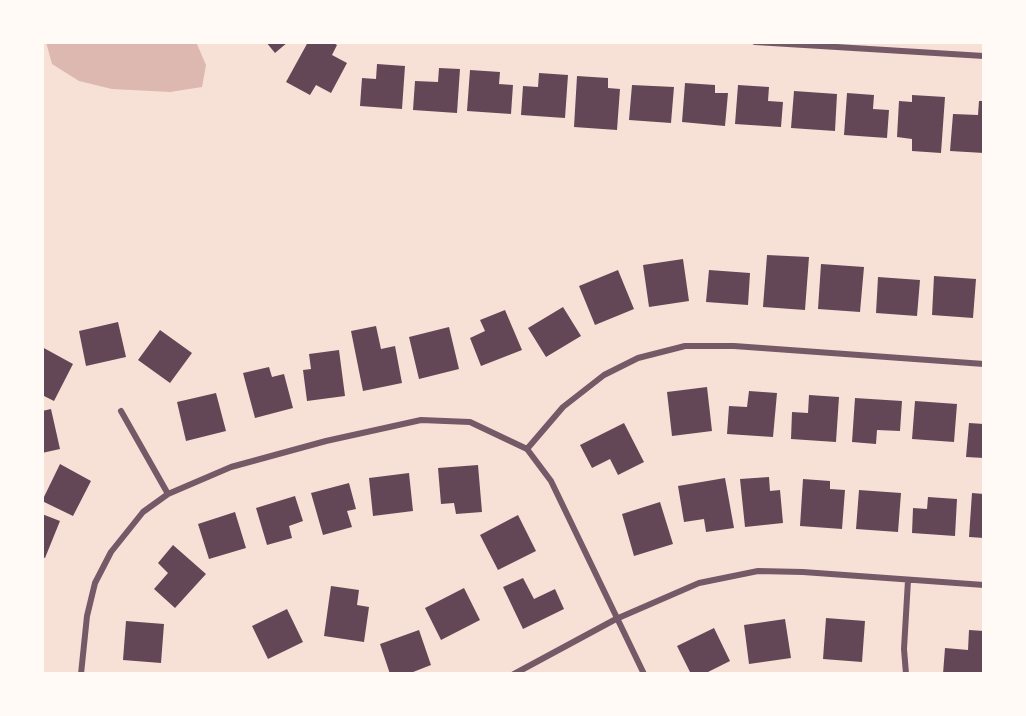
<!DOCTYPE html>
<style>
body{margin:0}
#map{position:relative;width:1026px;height:716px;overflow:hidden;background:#f7e1d7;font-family:Helvetica,sans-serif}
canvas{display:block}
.frame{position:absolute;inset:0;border:44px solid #fffaf5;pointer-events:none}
</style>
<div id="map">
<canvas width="1026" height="716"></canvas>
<div class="frame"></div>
</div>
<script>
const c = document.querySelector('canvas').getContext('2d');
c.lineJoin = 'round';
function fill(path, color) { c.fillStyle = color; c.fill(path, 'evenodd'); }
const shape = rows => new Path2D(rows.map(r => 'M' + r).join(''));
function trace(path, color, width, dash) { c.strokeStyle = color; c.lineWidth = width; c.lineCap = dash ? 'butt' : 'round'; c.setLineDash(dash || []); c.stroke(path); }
const water = shape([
 [46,42,196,42,206,65,202,87,170,92,112,89,79,81,52,64]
]);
const building = shape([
 [266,42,288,42,275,53],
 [308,42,332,42,337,45,332,55,347,63,331,93,316,85,310,95,286,82],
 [377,64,405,66,402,109,360,106,362,78,376,79],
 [439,68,460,69,457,113,413,110,415,81,438,82],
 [470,70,500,72,499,84,513,85,511,114,467,111],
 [539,73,568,75,565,118,521,115,523,86,538,87],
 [577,76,608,78,608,88,620,89,617,130,574,127],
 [685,83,715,85,715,93,728,93,725,126,682,122],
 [632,85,674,87,671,123,629,120],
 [738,85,769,87,768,101,783,102,781,127,735,124],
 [794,91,837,94,835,131,791,128],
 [847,93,874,95,873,109,889,110,887,138,844,135],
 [912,95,945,97,941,153,912,151,912,139,897,137,899,101,912,102],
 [979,101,984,101,984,153,950,151,953,114,978,115],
 [767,255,809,257,805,310,763,307],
 [683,259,689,301,649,307,643,265],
 [821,264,864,267,860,312,818,309],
 [618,270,634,309,595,325,579,286],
 [709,270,750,273,748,305,706,302],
 [934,276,976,279,973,318,932,315],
 [878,277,920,280,917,316,876,313],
 [563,307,581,336,546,357,528,328],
 [505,310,522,350,481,366,470,338,485,331,480,320],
 [118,322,126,357,86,366,79,331],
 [376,326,381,349,395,346,402,383,363,391,351,331],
 [449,327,459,369,419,379,409,337],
 [160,330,192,353,170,383,138,360],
 [42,347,73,364,54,401,42,395],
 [339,350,345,396,307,401,303,370,311,369,309,354],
 [269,367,272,377,284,374,293,408,255,418,243,373],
 [707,387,712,431,672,436,667,392],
 [749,391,777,393,773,437,727,434,729,406,747,407],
 [216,393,226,431,186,441,177,402],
 [809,395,839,397,836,442,791,439,792,412,808,413],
 [855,398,902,401,900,431,877,430,876,444,852,442],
 [915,401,957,404,954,442,912,439],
 [51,409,60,449,42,453,42,411],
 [624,423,644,462,618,475,610,459,592,468,580,445],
 [969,423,984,424,984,458,966,457],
 [60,464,91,481,73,516,42,501],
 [478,465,482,512,456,514,454,503,441,504,438,468],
 [409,473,413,511,373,516,369,478],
 [769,477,770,491,780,490,783,523,745,527,740,479],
 [725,478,734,528,706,532,704,519,684,522,678,486],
 [803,479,830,481,830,489,845,490,842,529,800,526],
 [349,483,356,509,347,511,352,527,323,535,311,493],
 [859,490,901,493,898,532,856,529],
 [972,493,984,494,984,538,969,537],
 [295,496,303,521,289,526,292,538,267,545,256,508],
 [928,497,957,499,955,536,912,533,913,508,927,509],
 [660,502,673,544,634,556,622,514],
 [235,512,246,548,209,559,198,524],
 [42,514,60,521,45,558,42,557],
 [518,515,536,551,498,570,480,535],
 [173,545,206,574,175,608,154,589,168,573,158,563],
 [523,578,534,599,555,589,564,609,523,629,503,587],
 [331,586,359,590,357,605,369,607,364,642,324,636],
 [464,588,480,620,441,640,425,608],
 [287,609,303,642,268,659,252,626],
 [826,618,865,621,862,662,823,659],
 [785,619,791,658,749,664,744,625],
 [126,621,164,624,161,663,123,660],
 [714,628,730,661,704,674,691,674,677,646],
 [419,630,431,665,408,674,390,674,380,644],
 [969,630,984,631,984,674,943,674,945,648,968,650]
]);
const minor = shape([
 [755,42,984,56],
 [121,411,168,494],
 [527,449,563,407,604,375,638,358,685,346,734,346,984,364],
 [81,674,87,616,95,583,111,552,143,512,168,494,231,467,326,441,421,420,470,422,527,449,551,481,644,674],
 [514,674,616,619,699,583,758,571,803,572,984,585],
 [906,674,904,649,908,580]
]);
fill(water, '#dcb8b0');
fill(building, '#644757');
trace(minor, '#755966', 6);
</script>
